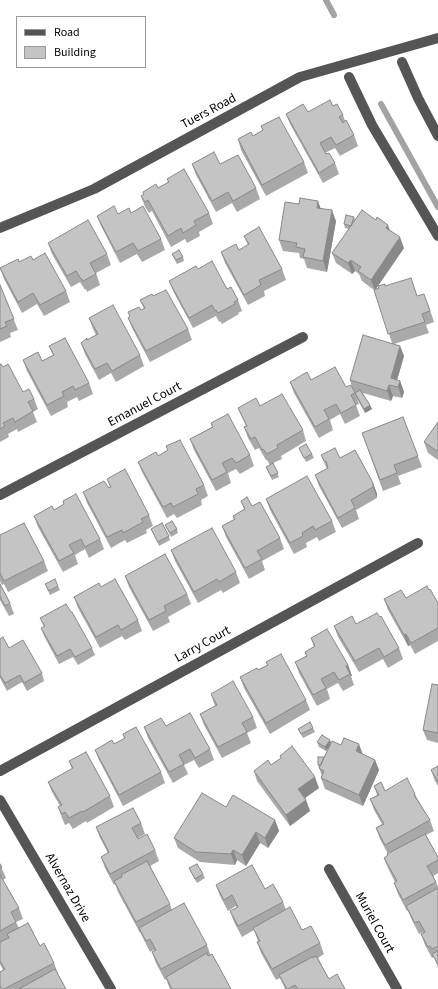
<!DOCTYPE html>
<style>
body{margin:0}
#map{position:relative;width:438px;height:989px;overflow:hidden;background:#fff;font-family:"Source Sans 3",sans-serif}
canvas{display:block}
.legend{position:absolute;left:16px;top:16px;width:130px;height:52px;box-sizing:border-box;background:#fff;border:1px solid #999;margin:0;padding:5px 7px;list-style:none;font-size:12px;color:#000}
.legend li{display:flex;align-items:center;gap:8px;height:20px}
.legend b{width:20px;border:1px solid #999}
</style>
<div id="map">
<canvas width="438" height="989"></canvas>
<ul class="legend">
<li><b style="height:5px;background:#555"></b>Road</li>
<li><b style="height:11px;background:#c4c4c4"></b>Building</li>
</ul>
</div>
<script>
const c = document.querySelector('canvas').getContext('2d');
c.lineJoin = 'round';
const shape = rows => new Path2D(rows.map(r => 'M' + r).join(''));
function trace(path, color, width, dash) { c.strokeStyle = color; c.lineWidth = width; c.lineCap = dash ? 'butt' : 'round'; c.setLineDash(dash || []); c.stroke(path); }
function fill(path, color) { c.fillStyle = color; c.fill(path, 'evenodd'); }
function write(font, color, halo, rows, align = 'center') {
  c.font = font + ' "Source Sans 3",sans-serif'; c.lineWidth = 3; c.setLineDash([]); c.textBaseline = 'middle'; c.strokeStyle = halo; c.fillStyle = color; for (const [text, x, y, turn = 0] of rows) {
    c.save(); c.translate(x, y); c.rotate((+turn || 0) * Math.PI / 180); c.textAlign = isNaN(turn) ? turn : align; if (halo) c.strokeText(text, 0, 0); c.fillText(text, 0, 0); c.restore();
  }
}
const stream = shape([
 [326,0,334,15],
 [381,104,438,207]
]);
const minor = shape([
 [402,62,418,98,438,136],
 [349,77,372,125,438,236],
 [0,228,94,189,300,77,438,38],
 [0,495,303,337],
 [0,771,418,543],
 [0,800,111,989],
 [329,869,397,989]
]);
const wall = shape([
 [333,106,343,115,345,121,354,135,358,146,340,156,335,148,325,153,335,163,339,174,323,183,290,124,286,114,308,112],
 [261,126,304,162,308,173,266,196,241,150,238,139,253,136,263,130],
 [192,164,220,164,256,188,260,199,237,212,232,203,216,212,196,175],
 [167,179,209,213,213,224,199,232,200,236,187,243,185,239,171,247,152,211,149,213,145,207,141,196,144,194,143,192,158,188,168,182],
 [321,208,336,221,327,272,307,268,304,259,300,258,299,253,283,251,279,240],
 [131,213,161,239,165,250,142,262,137,254,120,263,101,226,97,216],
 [354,217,355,220,390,231,404,248,376,289,385,286,417,296,428,304,434,322,426,325,429,333,394,344,400,346,404,356,397,380,400,381,404,392,402,398,393,396,391,401,363,393,372,409,365,413,357,399,359,404,356,405,360,416,345,424,340,414,330,420,333,430,319,438,294,393,290,382,311,380,346,387,353,390,350,380,392,343,374,290,362,281,359,274,355,271,352,274,336,263,332,253,349,229,345,228,344,224],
 [244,236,282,269,286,280,264,291,265,296,248,305,225,263,221,252,239,250,248,245],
 [48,243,107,254,111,265,96,273,100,285,87,292,86,289,85,290,80,282,71,287,52,254],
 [172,254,183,257,184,261,177,264],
 [33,260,66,291,70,302,44,316,37,304,22,313,4,279,0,268,19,262],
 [198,269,227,289,238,300,242,311,238,313,239,314,222,324,220,321,219,322,216,316,193,328,173,291,169,281],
 [0,285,18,330,10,333,11,337,0,342],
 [153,296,188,329,192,340,150,362,132,328,128,318,130,317,128,312,141,310,144,309,140,300],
 [89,318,140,355,144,366,116,382,111,373,99,380,85,354,81,343,96,335,93,329],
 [49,346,89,383,93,394,79,401,77,397,67,402,68,407,51,416,27,371,23,360,42,361,53,355],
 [0,365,23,392,34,399,38,409,33,412,37,422,18,432,17,429,8,434,9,437,0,442],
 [260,406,303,430,306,441,281,456,282,459,273,463,279,477,272,480,266,467,270,465,267,460,266,460,259,448,255,450,248,438,244,427,246,426,238,408],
 [403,417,422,467,398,476,401,484,383,491,362,433],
 [438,422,438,460,428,453,424,442],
 [211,423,250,455,254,466,240,474,236,469,228,473,231,483,216,491,194,450,190,439,212,427],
 [166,446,204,485,208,496,201,500,202,505,177,518,174,514,167,518,142,472,138,462,158,456,168,450],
 [299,448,312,454,314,458,306,462],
 [321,455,340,458,373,483,377,494,377,498,356,510,359,519,342,528,319,486,315,475,327,469],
 [107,479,149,515,153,526,146,530,147,533,127,543,125,540,111,548,87,503,83,492,110,487],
 [266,499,332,521,336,532,319,541,317,537,306,543,307,547,294,554,270,510],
 [63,501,100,539,104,549,89,558,85,549,75,555,78,564,63,572,38,527,34,516,54,510,64,505],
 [241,501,252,506,280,538,284,549,262,561,265,570,249,579,226,537,222,526,234,520,233,516,244,509],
 [165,525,177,529,178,533,171,537],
 [151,529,169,536,170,540,159,546],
 [0,535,44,561,48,571,8,592,4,584,2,585,0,581],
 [171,550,236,572,240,583,223,593,221,590,198,603,175,561],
 [125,576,187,594,191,604,168,617,170,622,153,631,129,587],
 [0,584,10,603,14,614,9,616,0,600],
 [45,584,58,586,60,590,50,595],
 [101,587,138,620,142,631,125,640,122,636,100,648,78,608,74,597],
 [429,590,438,603,438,641,415,654,410,645,408,646,388,610,384,599,406,598],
 [40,618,92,648,95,655,78,665,73,657,59,664,44,636,41,628,44,627],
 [356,624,399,648,403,659,388,668,383,659,359,672,338,637,334,626],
 [311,638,348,665,352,676,351,676,354,685,343,691,338,683,327,689,330,699,317,706,299,673,295,662,306,656,305,652,314,647],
 [0,639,9,648,42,673,44,681,27,691,22,682,7,691,0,678],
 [266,662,306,700,310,710,270,734,244,688,240,677,258,670,267,665],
 [438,685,438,743,427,740,423,730],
 [211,694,253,717,257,728,247,733,251,743,222,758,204,725,200,714,215,706],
 [166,726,210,749,214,760,199,768,194,760,184,765,188,774,173,783,148,738,144,727],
 [313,728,315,732,303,738,298,729],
 [123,734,161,772,165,783,123,806,99,760,95,750,114,744,124,739],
 [330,740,331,743,363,754,375,760,379,770,363,806,325,789,321,778,322,776,318,765,324,757,329,747,326,751,319,747,317,742],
 [280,756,319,788,305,798,306,800,310,811,290,826,257,781,254,771,271,765,281,758],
 [69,761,110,796,114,807,87,823,86,821,73,829,69,823,65,825,62,818,58,807,60,806,52,792,48,782,72,769],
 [438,766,438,786,435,781,431,770],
 [374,786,385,791,415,794,418,800,430,820,434,831,426,835,438,857,438,873,433,876,436,882,438,887,438,968,434,957,432,958,425,945,421,934,424,933,423,932,419,934,410,916,408,911,407,911,398,894,394,883,395,882,388,868,384,858,387,856,387,854,388,854,380,839,376,828,382,824,374,810,370,799,377,795],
 [226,807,275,820,279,831,268,848,260,843,246,866,237,860,235,865,200,862,178,848,174,838],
 [141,823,145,834,138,838,138,839,155,850,159,861,150,866,170,904,172,910,207,945,210,954,231,989,170,989,166,979,165,980,156,963,152,952,154,951,154,950,150,952,140,932,140,933,118,892,115,884,114,885,105,868,101,857,108,853,100,838,96,827],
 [0,864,6,878,3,880,19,908,23,919,16,922,19,928,40,946,54,963,58,974,66,989,0,989,0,972,3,970,0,964],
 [189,868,203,874,205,878,197,883,191,872],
 [216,885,265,889,283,902,286,910,302,930,320,943,324,954,318,958,329,979,345,989,285,989,280,978,276,980,261,953,257,942,258,941,254,930,242,937,234,922,230,911,237,908,236,906,228,911,220,896]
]);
const shadedWall = shape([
 [318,201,322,212,317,208],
 [332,210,336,221,327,272,323,261],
 [388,225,392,236,386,228],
 [400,237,404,248,375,290,371,280],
 [351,260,355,271,352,274,348,263],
 [400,346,404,356,395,387,391,378],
 [400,381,404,392,402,398,398,387],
 [389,385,393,396,391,401,387,391],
 [370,405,372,409,365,413,364,409],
 [373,483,377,494,377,498,373,487],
 [406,634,410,645,408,646,404,635],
 [348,665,352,676,351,676,346,666],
 [330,740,331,744,326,751,325,747],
 [359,744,363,755,356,751],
 [375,760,379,770,363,806,359,795],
 [315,777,319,788,302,800,298,789],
 [306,800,310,811,290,826,286,815],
 [275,820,279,831,268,848,265,838],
 [256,832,260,843,246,866,242,855],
 [233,850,237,860,235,865,231,854]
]);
const building = shape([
 [330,100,333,106,337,104,343,115,339,117,343,123,346,120,354,135,336,145,331,137,320,143,326,154,329,153,335,163,319,173,286,114,303,104,308,112,330,100],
 [279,117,304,162,262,185,238,139,251,132,253,136,263,130,261,126,279,117],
 [214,152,220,164,238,155,256,188,233,201,228,192,212,201,192,164,214,152],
 [184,169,209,213,194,221,196,225,183,233,181,228,168,236,148,200,145,202,141,196,144,194,143,192,156,184,158,188,169,182,167,179,184,169],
 [300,198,318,201,317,208,332,210,323,261,303,257,305,249,296,247,297,243,279,240,285,202,299,204,300,198],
 [114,206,118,214,129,208,131,213,143,206,161,239,138,251,133,243,116,252,97,216,114,206],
 [362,210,376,220,377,217,388,225,386,228,400,237,371,280,358,271,361,267,351,260,348,263,332,253,362,210],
 [346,215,354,217,351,226,344,224,346,215],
 [88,220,107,254,90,263,96,274,83,281,82,279,81,279,76,271,67,276,48,243,88,220],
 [259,227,282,269,259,280,261,285,244,295,221,252,236,244,239,250,249,244,244,236,259,227],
 [179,250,183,257,176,260,172,254,179,250],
 [45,253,66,291,40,305,33,293,18,302,0,268,18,259,19,262,31,256,33,260,45,253],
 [212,261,227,289,231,287,238,300,234,302,235,304,218,313,216,310,215,311,212,305,189,318,169,281,196,266,198,269,212,261],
 [411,278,417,296,424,294,430,311,422,314,425,322,388,334,374,290,379,288,378,286,385,284,385,286,411,278],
 [0,285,14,319,5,322,7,326,0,329,0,285],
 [166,290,188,329,146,351,128,318,130,316,128,312,139,307,141,310,145,308,140,300,152,294,153,296,166,290],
 [113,305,140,355,112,371,107,363,95,369,81,343,87,338,87,340,98,334,89,318,113,305],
 [363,335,400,346,391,378,400,381,398,387,389,385,387,391,350,380,363,335],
 [65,338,89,383,75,390,73,386,62,392,64,396,47,405,23,360,38,352,42,361,54,355,49,346,65,338],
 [1,364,3,367,8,364,23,392,29,389,34,399,28,402,33,411,15,422,13,418,3,423,5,426,0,429,0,365,1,364],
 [335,367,346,387,351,385,355,393,351,395,356,405,341,413,336,404,324,410,329,419,315,427,290,382,307,372,311,380,335,367],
 [360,390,370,405,364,409,355,393,360,390],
 [282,394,303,430,277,445,278,448,267,454,263,449,262,450,255,437,251,439,244,427,247,426,238,408,256,398,260,406,282,394],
 [228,414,250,455,236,463,232,458,222,463,227,472,212,480,190,439,213,427,211,423,228,414],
 [403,417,418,456,394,465,397,473,380,480,362,433,403,417],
 [438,422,438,449,437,451,424,442,438,422],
 [180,440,204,485,196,489,198,494,173,507,171,503,163,507,138,462,156,452,158,456,168,450,166,446,180,440],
 [306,444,312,454,304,458,299,448,306,444],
 [335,448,340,458,355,450,373,483,373,487,351,500,355,508,338,518,315,475,328,468,326,461,325,462,321,455,335,448],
 [273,463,278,473,271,476,266,467,273,463],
 [125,469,149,515,141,519,143,522,123,533,122,530,107,537,83,492,104,481,109,488,111,487,107,479,125,469],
 [307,476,332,521,315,530,313,526,302,533,303,536,290,543,266,499,307,476],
 [76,494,100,539,85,547,81,539,69,545,74,553,59,561,34,516,52,506,54,510,64,504,63,501,76,494],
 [247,497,252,506,260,502,280,538,257,551,262,559,245,568,222,526,235,519,233,516,245,509,241,501,247,497],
 [172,521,177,529,170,533,165,525,172,521],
 [24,523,44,561,4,581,0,573,0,535,24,523],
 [162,523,169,536,158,542,151,529,162,523],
 [212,528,236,572,219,582,217,579,194,592,171,550,212,528],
 [165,554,187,594,164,606,166,611,149,620,125,576,165,554],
 [55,579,58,586,49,591,45,584,55,579],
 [115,579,138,620,121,630,118,625,96,637,74,597,99,583,101,587,115,579],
 [0,584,10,603,5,606,0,596,0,584],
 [427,586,429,590,430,589,438,603,438,628,411,643,406,634,404,635,384,599,401,590,406,598,427,586],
 [66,604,71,612,72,612,92,648,75,657,70,649,57,656,41,628,45,626,40,618,66,604],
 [377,613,380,617,381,616,399,648,384,657,379,648,355,661,334,626,352,616,356,624,377,613],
 [327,629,348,665,346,666,350,674,339,680,334,672,321,679,326,688,313,695,295,662,307,656,305,652,315,646,311,638,327,629],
 [3,637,9,648,23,640,42,673,24,683,20,675,5,683,0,675,0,639,3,637],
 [281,654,306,700,266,723,240,677,257,668,258,670,268,665,266,662,281,654],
 [233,681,253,717,242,723,247,732,218,747,200,714,217,705,211,694,233,681],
 [432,684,438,685,438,733,423,730,432,684],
 [190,713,210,749,195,758,190,749,179,755,184,764,169,772,144,727,161,718,166,726,190,713],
 [310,722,313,728,301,734,298,729,310,722],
 [136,727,161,772,119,795,95,750,112,740,114,744,125,738,123,734,136,727],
 [322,735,330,740,325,747,317,742,322,735],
 [344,738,359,744,356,751,375,760,359,795,321,778,324,771,319,768,332,741,341,745,344,738],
 [292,746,315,777,298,789,306,800,286,815,254,771,268,760,271,765,281,758,280,756,292,746],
 [86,752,110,796,83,812,82,811,69,818,65,812,62,814,58,807,62,805,48,782,73,768,69,761,86,752],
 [318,757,324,757,321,765,318,765,318,757],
 [438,766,438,782,431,770,438,766],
 [407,778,415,794,414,795,430,820,385,845,376,828,384,824,370,799,379,795,374,786,381,782,385,791,407,778],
 [202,793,226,807,233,795,275,820,265,838,256,832,242,855,233,850,231,854,196,852,174,838,202,793],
 [133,808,141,823,132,828,138,839,147,834,155,850,110,874,101,857,109,852,96,827,133,808],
 [425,834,438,857,438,860,427,866,436,882,403,900,394,883,397,881,384,858,388,855,387,854,425,834],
 [147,861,170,904,136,922,114,881,122,877,121,875,147,861],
 [0,864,2,867,0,869,0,864],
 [197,864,203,874,195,879,189,868,197,864],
 [252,865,265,889,273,884,283,902,238,926,230,911,238,907,232,895,224,900,216,885,252,865],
 [0,875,19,908,11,912,16,922,0,931,0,875],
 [438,888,438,946,432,949,430,946,428,947,421,934,425,932,419,921,415,923,406,906,438,888],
 [184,903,207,945,161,969,152,952,156,950,150,939,146,941,139,928,184,903],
 [290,907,302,930,311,926,320,943,272,969,257,942,260,941,253,928,290,907],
 [28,923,40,946,44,943,54,963,4,989,2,989,0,986,0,972,5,969,0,961,0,942,9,938,7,934,28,923],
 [438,951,438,964,432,954,438,951],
 [207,953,208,956,212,954,231,989,172,989,166,977,207,953],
 [316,956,329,979,337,974,345,989,298,989,295,985,288,989,287,989,279,975,312,957,313,958,316,956],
 [55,969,66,989,19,989,55,969]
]);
const streetNames = [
 ["Tuers Road",209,112,-28],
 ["Emanuel Court",145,405,-28],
 ["Larry Court",203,645,-29],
 ["Alvernaz Drive",67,888,60],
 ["Muriel Court",374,923,61]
];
trace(stream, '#a3a3a3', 6);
trace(minor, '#555', 10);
fill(wall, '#a9a9a9');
fill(shadedWall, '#898989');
fill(building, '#c4c4c4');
trace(building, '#898989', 1);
write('13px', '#000', '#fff', streetNames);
</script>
